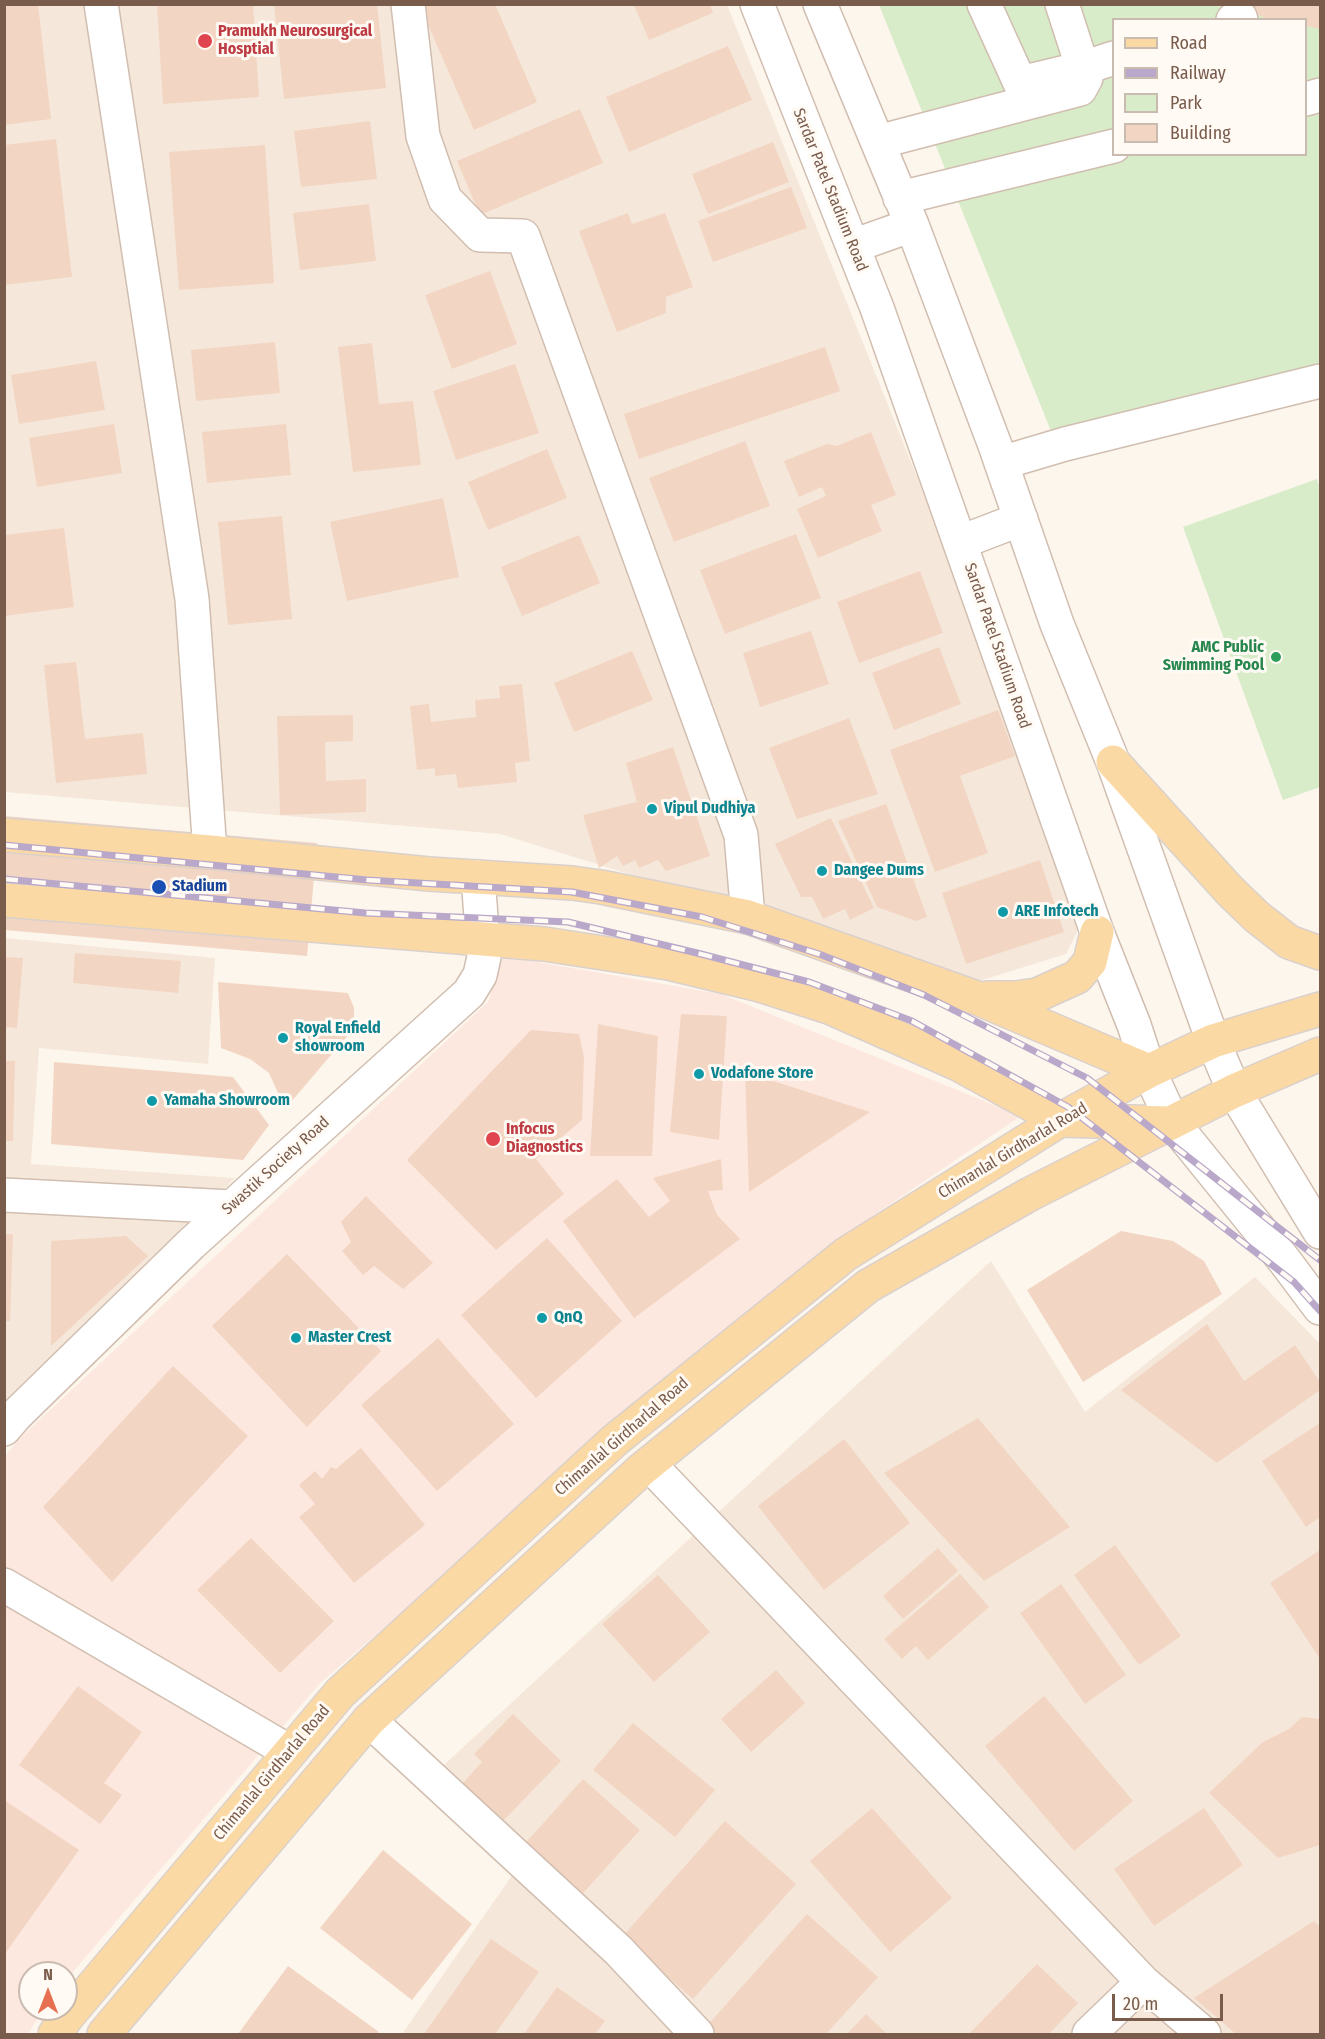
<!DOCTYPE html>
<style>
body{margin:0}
#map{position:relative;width:1325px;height:2039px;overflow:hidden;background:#fdf6ec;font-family:"Fira Sans Condensed",sans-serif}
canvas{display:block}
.frame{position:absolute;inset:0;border:6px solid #7a5c4d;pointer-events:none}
.legend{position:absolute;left:1112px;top:18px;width:195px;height:138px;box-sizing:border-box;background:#fffaf3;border:2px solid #cabbb1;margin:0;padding:8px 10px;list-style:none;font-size:18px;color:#7a5c4d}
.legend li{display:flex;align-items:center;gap:12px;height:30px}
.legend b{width:30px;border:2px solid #cabbb1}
.north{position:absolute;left:18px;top:1961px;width:60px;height:60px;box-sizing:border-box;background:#fffaf3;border:2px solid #cabbb1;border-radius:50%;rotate:0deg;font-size:16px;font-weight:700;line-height:24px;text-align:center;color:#7a5c4d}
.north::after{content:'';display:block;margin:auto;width:21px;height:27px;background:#e76f51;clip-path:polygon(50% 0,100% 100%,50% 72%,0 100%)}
.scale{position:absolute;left:1112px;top:1994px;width:111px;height:27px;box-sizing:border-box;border:3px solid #7a5c4d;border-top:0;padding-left:8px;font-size:18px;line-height:21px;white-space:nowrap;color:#7a5c4d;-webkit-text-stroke:4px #fffaf3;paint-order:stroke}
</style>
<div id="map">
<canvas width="1325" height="2039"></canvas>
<div class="frame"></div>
<ul class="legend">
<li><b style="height:8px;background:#fbd9a5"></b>Road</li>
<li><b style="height:8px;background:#b9a8c9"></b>Railway</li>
<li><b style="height:16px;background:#d8ecc9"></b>Park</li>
<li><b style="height:16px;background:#f3d5c3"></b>Building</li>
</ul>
<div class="north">N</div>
<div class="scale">20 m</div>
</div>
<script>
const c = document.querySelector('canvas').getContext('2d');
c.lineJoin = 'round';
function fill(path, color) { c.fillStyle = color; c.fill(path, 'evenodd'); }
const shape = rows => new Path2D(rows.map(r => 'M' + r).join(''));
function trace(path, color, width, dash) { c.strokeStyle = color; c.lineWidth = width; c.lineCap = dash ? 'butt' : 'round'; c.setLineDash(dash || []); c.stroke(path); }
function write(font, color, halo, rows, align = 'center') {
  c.font = font + ' "Fira Sans Condensed",sans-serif'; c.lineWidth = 6; c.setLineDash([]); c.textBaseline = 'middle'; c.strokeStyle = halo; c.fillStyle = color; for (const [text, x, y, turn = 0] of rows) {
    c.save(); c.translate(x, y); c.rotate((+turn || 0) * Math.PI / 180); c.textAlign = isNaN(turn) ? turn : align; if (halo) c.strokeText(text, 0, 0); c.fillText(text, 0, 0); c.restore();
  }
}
const residential = shape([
 [4,5,727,5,919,482,1081,924,1066,954,976,982,500,834,5,792],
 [5,938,215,958,208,1064,39,1048,31,1164,235,1178,5,1410],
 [991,1261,1085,1412,1255,1277,1320,1344,1320,2034,402,2034,513,1874,420,1787]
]);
const commercial = shape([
 [503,956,721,994,1021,1116,834,1242,320,1683,66,1980,66,1973,30,1973,30,2009,43,2009,28,2034,4,2034,4,1458,18,1440,488,1002]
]);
const green = shape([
 [879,5,1320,5,1320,391,1055,441],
 [1114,20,1306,20,1306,154,1114,154],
 [1317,479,1320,489,1320,787,1283,800,1183,527]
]);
const building = shape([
 [4,4,38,4,51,119,4,125],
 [157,4,253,4,259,97,163,104],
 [274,4,377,4,386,88,284,99],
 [419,4,495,4,537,102,474,130],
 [1239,4,1320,4,1320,29,1306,26,1306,20,1268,20],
 [634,5,710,5,713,13,649,40],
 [728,46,752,100,629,152,606,97],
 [580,109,603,163,480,215,457,161],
 [370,121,377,179,301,187,294,131],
 [56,139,72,277,4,285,4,145],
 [773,142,789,182,708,214,692,174],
 [265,145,274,283,179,290,169,152],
 [791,187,807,228,713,262,698,221],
 [369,204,376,261,300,270,293,213],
 [628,213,632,224,665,213,693,287,666,297,666,313,617,332,579,231],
 [490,271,517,344,452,369,425,295],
 [275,342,280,393,196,401,191,350],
 [372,343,379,404,413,401,421,465,353,472,338,347],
 [825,347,840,391,639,459,624,414],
 [96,361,105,410,19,424,11,375],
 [515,364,539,433,456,460,433,391],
 [114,424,122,473,37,487,29,438],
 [286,424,291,475,207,483,202,432],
 [871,432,896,495,871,505,882,531,818,558,797,509,826,496,822,487,799,497,784,461,827,444,837,446],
 [745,441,770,506,674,542,649,478],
 [547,449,567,498,488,530,468,482],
 [443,498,459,577,347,601,330,522],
 [282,516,292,619,228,625,218,522],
 [64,528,74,607,4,616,4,535],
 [796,534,821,598,725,634,700,570],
 [579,535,600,583,522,616,501,567],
 [920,571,943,633,859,663,837,602],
 [811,631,829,684,760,707,743,653],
 [939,647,961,704,894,730,872,673],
 [632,651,653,700,574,732,554,683],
 [76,662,85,739,143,733,147,774,56,783,44,665],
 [522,684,530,761,515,763,517,782,458,788,456,774,435,776,435,768,417,770,410,706,429,704,431,722,476,717,475,700,500,698,499,686],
 [998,710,1015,756,960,776,988,853,935,872,890,750],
 [353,715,353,741,325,742,326,781,366,779,366,812,280,815,277,716],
 [849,718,878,794,797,819,769,748],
 [673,747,710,856,666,871,658,860,639,868,635,860,623,866,617,856,599,868,583,815,637,802,626,763],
 [886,804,927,917,916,921,877,907,838,821],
 [4,816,317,843,307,956,4,930],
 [831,818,874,908,850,920,845,909,823,919,812,897,801,897,775,844],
 [1040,860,1064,932,966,964,942,893],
 [75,953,181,961,178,993,73,983],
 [4,957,23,958,17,1028,4,1027],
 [218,982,348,993,354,1008,354,1028,285,1109,269,1073,250,1059,221,1048],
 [681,1014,727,1016,719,1140,670,1132],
 [598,1024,658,1036,652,1156,590,1156],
 [531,1030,579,1034,584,1057,582,1120,536,1159,564,1194,496,1250,407,1160],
 [4,1061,15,1061,13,1141,4,1141],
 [54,1062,233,1077,269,1125,243,1160,51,1144],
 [745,1072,870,1112,749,1192],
 [721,1159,723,1190,708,1191,717,1215,740,1239,634,1318,563,1221,617,1179,649,1217,670,1201,653,1178],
 [366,1196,433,1263,403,1289,374,1266,363,1275,342,1251,351,1242,341,1222],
 [1121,1231,1173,1241,1204,1261,1222,1294,1083,1382,1027,1290],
 [4,1234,13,1234,10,1321,4,1321],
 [126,1236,148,1256,51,1346,51,1241],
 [547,1238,622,1321,536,1398,461,1315],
 [287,1254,381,1351,307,1427,212,1326],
 [1207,1324,1244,1381,1295,1345,1320,1382,1320,1390,1217,1463,1121,1390],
 [438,1338,514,1424,437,1491,361,1405],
 [173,1366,248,1436,112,1582,43,1507],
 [978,1418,1070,1527,984,1581,884,1473],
 [1320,1423,1320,1517,1306,1527,1262,1461],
 [844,1439,910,1523,824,1590,758,1506],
 [361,1448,425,1525,354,1583,299,1517,315,1504,299,1485,315,1471,322,1479,331,1467,336,1469],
 [251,1538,334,1621,280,1673,197,1590],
 [1115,1545,1181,1636,1139,1665,1074,1575],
 [938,1548,958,1571,903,1619,883,1596],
 [1320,1550,1320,1659,1270,1583],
 [960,1574,989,1607,928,1660,916,1646,902,1659,884,1639],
 [658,1575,710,1632,654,1682,602,1624],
 [1061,1584,1126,1675,1085,1704,1020,1613],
 [776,1670,805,1703,751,1752,721,1719],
 [78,1686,142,1732,104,1783,122,1795,100,1824,19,1765],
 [1044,1696,1133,1801,1074,1851,985,1746],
 [513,1714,561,1761,503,1821,463,1783,482,1762,474,1754],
 [1302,1717,1320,1719,1320,1845,1278,1858,1209,1793,1263,1742,1289,1729],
 [633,1723,715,1790,675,1837,593,1770],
 [583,1779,640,1830,575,1902,519,1850],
 [4,1800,79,1850,4,1955],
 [872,1808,952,1898,890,1952,810,1861],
 [1204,1808,1243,1865,1154,1926,1114,1869],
 [725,1821,796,1884,693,1999,622,1937],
 [383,1850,472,1924,412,2000,320,1928],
 [807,1914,878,1977,826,2034,710,2034,704,2029],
 [1314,1921,1320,1927,1320,2034,1236,2034,1194,1998],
 [491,1939,539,1972,495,2034,424,2034],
 [1037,1964,1078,2003,1049,2034,969,2034],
 [288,1966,379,2032,377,2034,238,2034],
 [557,1987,605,2021,595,2034,524,2034],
 [866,2014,887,2034,847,2034]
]);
const minor = shape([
 [101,4,192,599,210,852],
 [408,4,423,136,445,199,480,235,523,236,741,835,748,917],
 [757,4,877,308,1097,932,1134,1025,1149,1071,1173,1123,1284,1260,1320,1308],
 [820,4,912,225,996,448,1057,624,1113,762,1213,1041,1234,1091,1320,1232],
 [984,4,1020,83,1083,68,1114,58],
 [1233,20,1240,17,1241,20],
 [1306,99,1320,95],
 [878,142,1080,89,1086,78,1062,4],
 [900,198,1114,146],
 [853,246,912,225],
 [1001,463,1065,444,1320,381],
 [961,542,1021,519],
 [4,1195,231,1207],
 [4,1429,17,1414,191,1244,469,993,480,975,484,957,478,877],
 [649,1464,1143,1982,1204,2034],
 [4,1585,290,1752],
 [369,1720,618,1950,697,2034],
 [1089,2034,1143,1982]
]);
const major = shape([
 [1113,762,1230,891,1257,917,1289,942,1320,953],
 [4,835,210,852,429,874,572,883,601,887,748,917,977,998,1149,1071],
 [4,900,544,944,668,963,760,985,829,1007,958,1064,1060,1120,1168,1123],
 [988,998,1015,998,1037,995,1077,977,1090,962,1097,932],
 [55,2034,66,2018,340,1693,615,1440,846,1254,1060,1120,1149,1071,1213,1041,1320,1009],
 [104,2034,369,1720,641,1470,868,1286,1030,1194,1234,1091,1320,1054]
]);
const rail = shape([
 [4,845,367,880,572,892,702,917,819,954,924,995,1087,1078,1320,1260],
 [4,879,365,913,568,922,697,953,809,982,912,1021,1068,1107,1294,1282,1320,1311]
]);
const markers = [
 [205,41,8,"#e0444e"],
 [1276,657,6,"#2e9e5b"],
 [652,809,6,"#0f9aa8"],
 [822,871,6,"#0f9aa8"],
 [159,887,8,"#1a4fb4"],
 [1003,912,6,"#0f9aa8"],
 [283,1038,6,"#0f9aa8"],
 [699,1074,6,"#0f9aa8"],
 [152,1101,6,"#0f9aa8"],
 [493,1139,8,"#e0444e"],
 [542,1318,6,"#0f9aa8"],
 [296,1338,6,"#0f9aa8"]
];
const healthNames = [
 ["Pramukh Neurosurgical",218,32],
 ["Hosptial",218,50],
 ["Infocus",506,1130],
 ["Diagnostics",506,1148]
];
const streetNames = [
 ["Sardar Patel Stadium Road",830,190,68],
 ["Sardar Patel Stadium Road",997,646,71],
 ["Chimanlal Girdharlal Road",1013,1151,-31],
 ["Swastik Society Road",276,1166,-42],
 ["Chimanlal Girdharlal Road",622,1437,-41],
 ["Chimanlal Girdharlal Road",272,1773,-50]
];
const leisureNames = [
 ["AMC Public",1264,648],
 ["Swimming Pool",1264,666]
];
const cultureNames = [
 ["Vipul Dudhiya",664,809],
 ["Dangee Dums",834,871],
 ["ARE Infotech",1015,912],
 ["Royal Enfield",295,1029],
 ["showroom",295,1047],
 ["Vodafone Store",711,1074],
 ["Yamaha Showroom",164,1101],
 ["QnQ",554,1318],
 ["Master Crest",308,1338]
];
const transitNames = [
 ["Stadium",172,887]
];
fill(residential, '#f5e8da');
fill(commercial, '#fde8e0');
fill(green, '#d8ecc9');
fill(building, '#f3d5c3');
trace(minor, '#d1beb0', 36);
trace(major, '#dad1cd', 36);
trace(minor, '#fff', 33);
trace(major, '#fbd9a5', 33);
trace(rail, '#b9a8c9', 7);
trace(rail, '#fffaf3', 4.5, [14]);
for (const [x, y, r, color] of markers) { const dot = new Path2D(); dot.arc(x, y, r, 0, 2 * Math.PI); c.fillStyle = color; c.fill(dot); trace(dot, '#fffaf3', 2); }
write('bold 16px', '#be3a42', '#fffaf3', healthNames, 'left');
write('16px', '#7a5c4d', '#fffaf3', streetNames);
write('bold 16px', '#27864d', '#fffaf3', leisureNames, 'right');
write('bold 16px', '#0d838f', '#fffaf3', cultureNames, 'left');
write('bold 16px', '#164399', '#fffaf3', transitNames, 'left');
</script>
